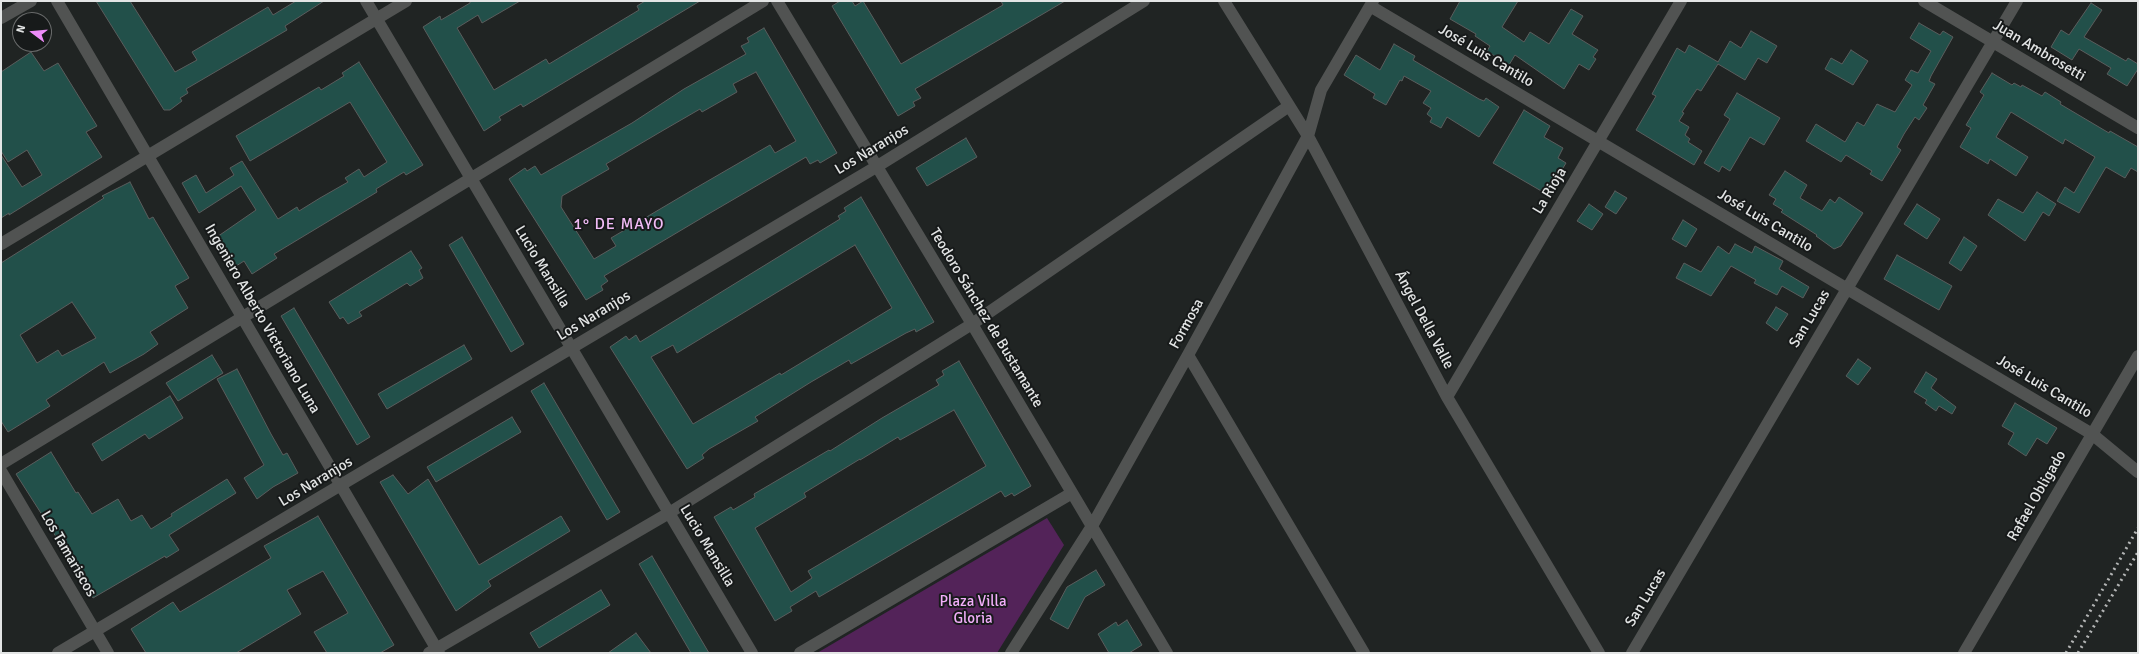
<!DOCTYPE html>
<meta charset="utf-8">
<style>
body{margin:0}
#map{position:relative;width:2139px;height:654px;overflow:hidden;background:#202423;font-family:Signika,sans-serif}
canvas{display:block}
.frame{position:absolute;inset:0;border:2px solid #e3e5e5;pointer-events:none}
.north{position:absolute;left:12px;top:12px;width:40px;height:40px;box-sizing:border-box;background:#171a1a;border:1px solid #696b6b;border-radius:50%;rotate:286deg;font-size:11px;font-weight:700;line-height:16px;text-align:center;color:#e3e5e5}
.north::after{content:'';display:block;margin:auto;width:14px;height:18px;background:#ed8cf9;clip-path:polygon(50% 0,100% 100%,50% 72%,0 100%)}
</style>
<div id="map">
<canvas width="2139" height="654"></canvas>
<div class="frame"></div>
<div class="north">N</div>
</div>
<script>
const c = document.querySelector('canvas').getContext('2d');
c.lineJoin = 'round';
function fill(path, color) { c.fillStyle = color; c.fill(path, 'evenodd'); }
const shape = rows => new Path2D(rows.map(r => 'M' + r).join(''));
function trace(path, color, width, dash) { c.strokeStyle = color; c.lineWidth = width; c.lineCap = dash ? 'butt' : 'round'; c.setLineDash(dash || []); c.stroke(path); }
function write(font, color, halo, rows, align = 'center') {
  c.font = font + ' Signika,sans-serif'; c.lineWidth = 4; c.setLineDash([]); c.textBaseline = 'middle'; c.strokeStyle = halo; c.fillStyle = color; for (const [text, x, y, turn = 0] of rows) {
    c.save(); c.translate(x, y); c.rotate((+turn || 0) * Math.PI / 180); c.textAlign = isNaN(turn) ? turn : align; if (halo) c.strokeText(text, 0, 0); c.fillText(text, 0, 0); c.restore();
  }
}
const green = shape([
 [1047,518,1064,545,997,653,817,653]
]);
const building = shape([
 [96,1,130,1,175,72,197,60,192,52,268,7,273,15,296,1,324,1,285,26,287,30,186,89,188,93,180,98,182,101,170,110,164,110,96,1],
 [470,1,520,1,482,23,478,15,457,28,494,90,546,59,549,64,639,10,637,6,645,1,700,1,523,107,521,104,499,117,501,120,484,131,423,27,440,16,441,20,470,3,470,1],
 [840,1,852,1,855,6,863,1,901,64,1003,5,1001,1,1065,1,915,89,921,98,913,102,915,106,898,116,832,6,840,1],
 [1460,1,1518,1,1502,27,1524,42,1530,32,1549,44,1571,9,1583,16,1572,34,1598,50,1593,57,1596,59,1589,70,1579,64,1564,89,1515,55,1509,65,1487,51,1490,46,1475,36,1476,34,1450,19,1460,1],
 [2091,3,2102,10,2084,37,2126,61,2128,58,2138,64,2138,69,2127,86,2107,74,2111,68,2079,49,2072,60,2051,47,2061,30,2069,35,2091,3],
 [1919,23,1940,35,1943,31,1953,37,1931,76,1929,81,1935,84,1923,105,1927,108,1919,120,1915,117,1904,134,1897,147,1901,150,1882,181,1870,174,1872,171,1846,155,1841,162,1806,141,1816,124,1845,142,1857,122,1864,126,1877,104,1895,112,1912,85,1905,80,1911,70,1918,73,1931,51,1910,38,1919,23],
 [764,28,837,153,820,163,818,160,810,164,806,157,705,216,604,276,608,281,601,286,603,290,586,300,509,179,525,168,527,171,535,166,541,175,632,123,684,89,746,54,741,46,749,42,747,38,764,28],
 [756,72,796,141,775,153,770,145,694,189,611,238,616,246,594,259,561,207,562,196,609,169,606,164,662,131,700,109,702,112,737,92,733,84,756,72],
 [1751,31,1777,46,1767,63,1758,58,1745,80,1718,64,1701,91,1697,89,1682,112,1684,113,1679,121,1689,127,1685,135,1690,139,1688,142,1702,151,1694,165,1636,130,1656,96,1652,94,1677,48,1685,53,1689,45,1718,62,1730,41,1741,48,1751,31],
 [1394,44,1415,56,1413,60,1479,99,1484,101,1486,98,1499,107,1479,137,1447,117,1441,128,1430,122,1432,118,1427,114,1431,108,1423,103,1431,91,1404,76,1402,81,1400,80,1386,105,1373,98,1375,94,1344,75,1356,55,1380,70,1394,44],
 [1851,50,1868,61,1853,85,1825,69,1831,58,1842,64,1851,50],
 [31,52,44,71,58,63,97,126,86,132,102,157,9,215,9,213,1,218,1,155,22,187,42,175,27,150,8,162,1,151,1,72,31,52],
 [359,62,423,165,406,175,404,172,376,189,377,192,274,254,277,258,252,274,244,261,233,268,214,239,256,210,241,186,199,213,182,183,196,175,206,193,234,175,230,168,242,161,278,219,297,207,299,211,320,198,348,182,345,178,359,169,364,177,387,162,350,102,250,161,236,136,319,87,321,90,344,76,342,73,359,62],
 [1992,73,2012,85,2014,83,2021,87,2022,85,2042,96,2045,92,2061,102,2060,104,2109,133,2110,131,2138,147,2138,172,2131,168,2125,178,2106,167,2079,213,2057,201,2065,187,2074,193,2095,157,2065,139,2063,144,2011,112,1996,137,2028,157,2016,176,1990,159,1988,164,1960,147,1971,128,1966,125,1984,95,1980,92,1992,73],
 [1737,93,1780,118,1764,145,1750,137,1730,171,1722,166,1719,172,1704,163,1730,119,1724,115,1737,93],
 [1524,110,1550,126,1544,137,1563,148,1558,158,1566,163,1551,188,1547,185,1543,192,1493,163,1524,110],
 [966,138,977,157,927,186,916,168,966,138],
 [1785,171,1807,185,1800,198,1822,211,1830,199,1835,203,1839,197,1863,213,1841,246,1834,249,1816,236,1817,235,1781,212,1783,210,1773,204,1776,199,1769,195,1785,171],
 [130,182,149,219,153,217,189,278,175,286,188,308,150,332,158,344,144,354,110,373,104,362,46,400,50,406,8,432,1,421,1,263,104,198,102,196,130,182],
 [72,302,96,338,62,356,58,350,37,363,20,335,72,302],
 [1615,191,1627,198,1616,214,1605,207,1615,191],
 [2037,192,2056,204,2049,216,2043,212,2025,241,1988,215,1998,199,2023,213,2037,192],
 [861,197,934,322,916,332,915,329,906,333,851,364,849,360,811,382,755,417,758,421,709,449,702,455,704,458,687,469,610,347,626,336,629,340,636,335,640,342,840,219,838,216,846,211,844,208,861,197],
 [855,245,892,308,781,375,780,373,693,424,651,357,673,345,677,353,855,245],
 [1589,204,1603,214,1592,230,1577,221,1589,204],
 [1917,204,1940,219,1927,239,1904,224,1917,204],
 [1683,220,1697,229,1686,247,1672,239,1683,220],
 [462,237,524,344,511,352,449,245,462,237],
 [1964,237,1977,246,1961,271,1949,263,1964,237],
 [1735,244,1752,253,1755,246,1783,261,1779,269,1809,287,1803,298,1782,286,1777,295,1754,283,1756,280,1731,266,1711,296,1676,278,1684,263,1701,272,1718,246,1729,254,1735,244],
 [411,251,422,268,419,270,423,278,410,286,407,283,376,302,359,312,362,316,348,324,343,317,340,319,329,302,411,251],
 [1897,255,1952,286,1939,310,1884,279,1897,255],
 [1776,307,1788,314,1777,331,1766,323,1776,307],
 [294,308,370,437,357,445,281,316,294,308],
 [464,345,472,359,387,409,378,394,464,345],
 [212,355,223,373,178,401,166,383,212,355],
 [1858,359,1871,368,1858,385,1846,376,1858,359],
 [959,361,1031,486,1014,496,1012,493,1005,497,1001,491,819,597,816,591,790,607,792,611,775,621,714,517,731,507,733,510,755,497,754,494,829,450,830,451,882,418,939,385,936,380,944,375,942,371,959,361],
 [954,410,986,466,808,571,812,578,791,592,755,528,806,497,804,493,860,459,860,460,898,437,900,440,954,410],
 [237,369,271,434,283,455,287,453,298,473,273,487,257,499,244,478,264,465,217,379,237,369],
 [1926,372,1937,379,1931,388,1956,407,1952,414,1939,406,1936,411,1925,403,1927,400,1914,392,1926,372],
 [544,383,620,512,607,520,531,391,544,383],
 [170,396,183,418,149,439,145,434,102,461,92,444,170,396],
 [2015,403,2057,428,2047,444,2037,438,2026,456,2008,444,2014,433,2002,426,2015,403],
 [512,417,521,432,436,482,427,467,512,417],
 [51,452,76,493,78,492,92,514,118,499,131,521,142,515,151,529,172,516,171,514,227,479,236,493,169,535,179,550,166,558,165,556,93,598,81,576,16,474,51,452],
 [393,475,408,494,428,479,479,565,561,516,570,531,488,581,491,586,456,611,380,482,393,475],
 [318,516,394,645,380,653,327,653,314,632,348,613,323,571,287,590,301,614,236,653,146,653,131,629,173,602,180,612,271,558,264,546,318,516],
 [652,556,696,631,709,653,691,653,639,564,652,556],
 [1096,570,1105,585,1085,597,1068,629,1050,619,1067,587,1096,570],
 [601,590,610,605,539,648,530,633,601,590],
 [1127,620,1142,645,1129,653,1109,653,1098,634,1116,622,1118,626,1127,620],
 [636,633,651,653,608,653,636,633]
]);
const minor = shape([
 [57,1,439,653],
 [366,1,752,653],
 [777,1,972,324,1167,653],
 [1224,1,1308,136,1447,397,1599,653],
 [1924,1,2138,128],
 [1370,6,2092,434,2138,472],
 [1,18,31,1],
 [1,244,406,1],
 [1188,355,1364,653],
 [1447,397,1681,1],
 [1,464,763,1],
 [1,471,108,653],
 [58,653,876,167,1144,1],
 [429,653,669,513,972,324,1289,106],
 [800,653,1072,493],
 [1011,653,1092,526,1188,355,1308,136,1321,90,1373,1],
 [1632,653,2017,1],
 [1964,653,2138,356]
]);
const rail = shape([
 [2066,653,2138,528],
 [2078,653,2138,552]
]);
const streetNames = [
 ["Juan Ambrosetti",2039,51,31],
 ["José Luis Cantilo",1486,56,31],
 ["Los Naranjos",872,150,-31],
 ["La Rioja",1550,191,-59],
 ["José Luis Cantilo",1765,221,31],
 ["Lucio Mansilla",542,267,59],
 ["Los Naranjos",594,316,-31],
 ["Teodoro Sánchez de Bustamante",986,318,59],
 ["Ingeniero Alberto Victoriano Luna",262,319,60],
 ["San Lucas",1810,319,-59],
 ["Ángel Della Valle",1424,320,62],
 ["Formosa",1187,324,-61],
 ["José Luis Cantilo",2044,387,31],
 ["Los Naranjos",316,482,-31],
 ["Rafael Obligado",2037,496,-60],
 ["Lucio Mansilla",707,546,59],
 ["Los Tamariscos",68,554,60],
 ["San Lucas",1646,598,-59]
];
const parkNames = [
 ["Plaza Villa",973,602],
 ["Gloria",973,619]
];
const neighbourhoodNames = [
 ["1° DE MAYO",619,225]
];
fill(green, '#532359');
fill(building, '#22504a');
trace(building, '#5a5d5d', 1);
trace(minor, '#515352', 12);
trace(rail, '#b3b5b5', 3, [2, 4]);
write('15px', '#e3e5e5', '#171a1a', streetNames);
write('15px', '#f2aefa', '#171a1a', parkNames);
c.letterSpacing = '1px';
write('16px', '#f1bbf6', '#171a1a', neighbourhoodNames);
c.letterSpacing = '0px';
</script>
